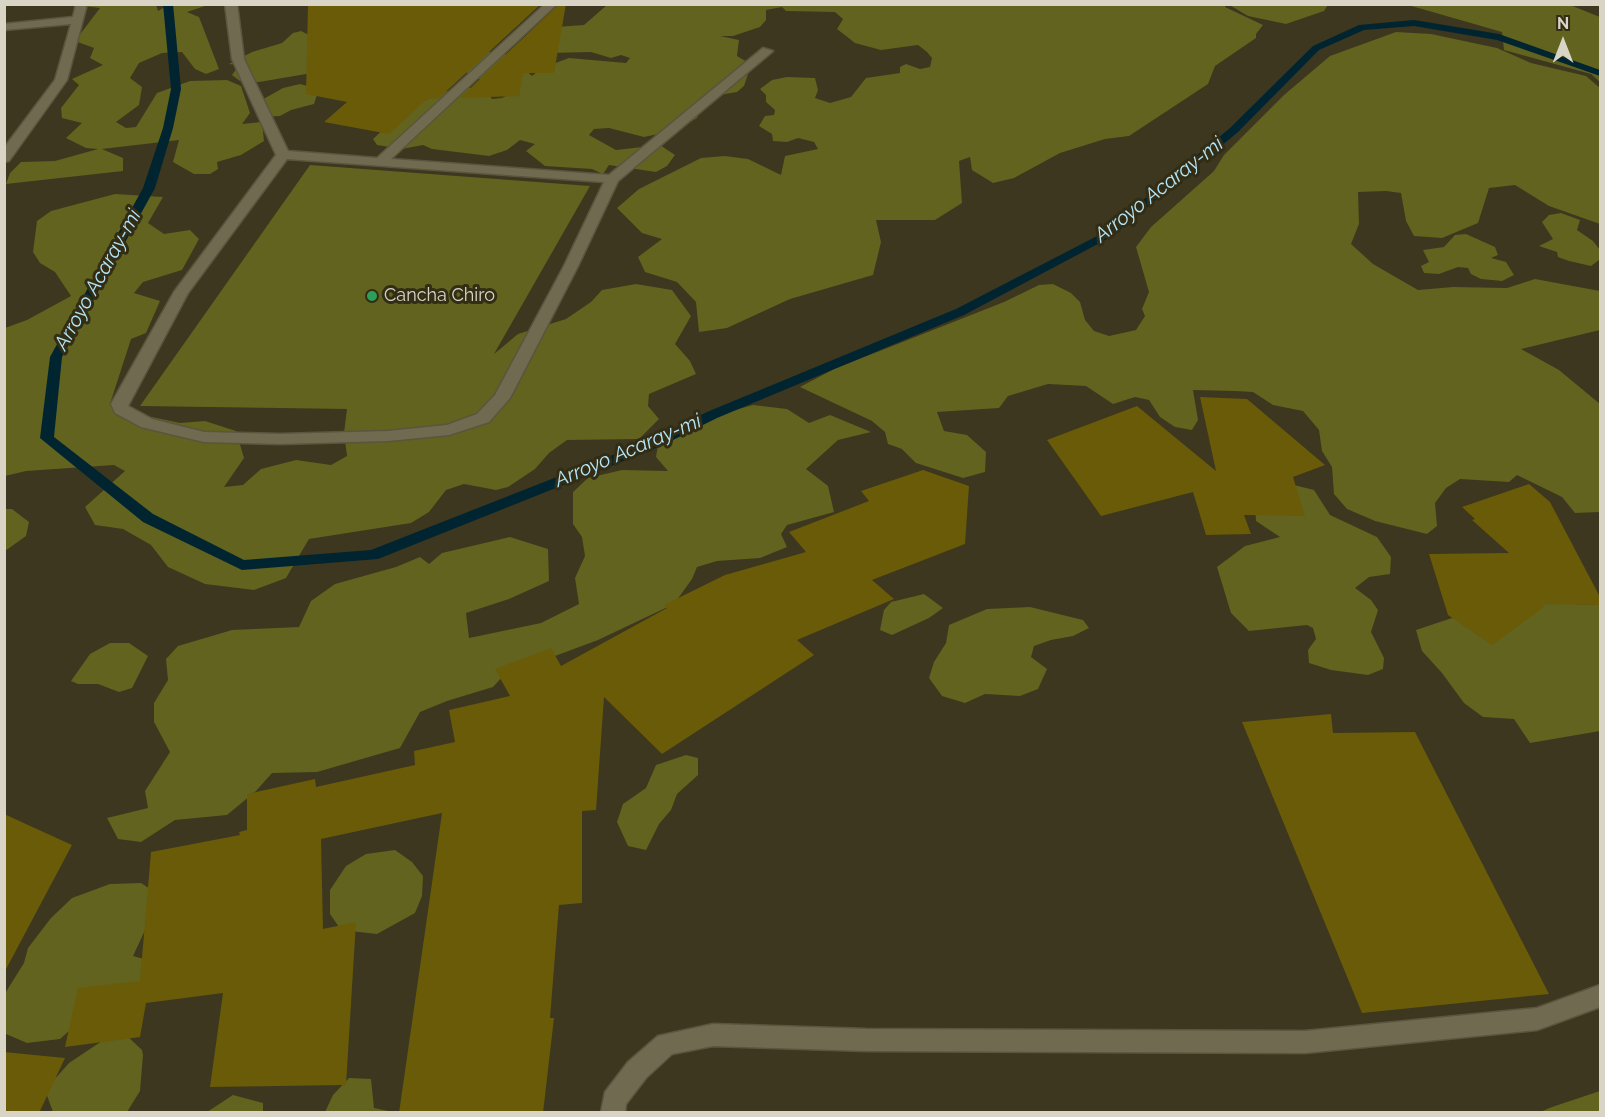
<!DOCTYPE html>
<style>
body{margin:0}
#map{position:relative;width:1605px;height:1117px;overflow:hidden;background:#3c371e;font-family:Raleway,sans-serif}
canvas{display:block}
.frame{position:absolute;inset:0;border:6px solid #d8d5c7;pointer-events:none}
.north{position:absolute;left:1533px;top:12px;width:60px;height:60px;-webkit-text-stroke:4px #322d14;paint-order:stroke;rotate:0deg;font-size:16px;font-weight:700;line-height:24px;text-align:center;color:#d8d5c7}
.north::after{content:'';display:block;margin:auto;width:21px;height:27px;background:#d8d5c7;clip-path:polygon(50% 0,100% 100%,50% 72%,0 100%)}
</style>
<div id="map">
<canvas width="1605" height="1117"></canvas>
<div class="frame"></div>
<div class="north">N</div>
</div>
<script>
const c = document.querySelector('canvas').getContext('2d');
c.lineJoin = 'round';
function fill(path, color) { c.fillStyle = color; c.fill(path, 'evenodd'); }
const shape = rows => new Path2D(rows.map(r => 'M' + r).join(''));
function trace(path, color, width, dash) { c.strokeStyle = color; c.lineWidth = width; c.lineCap = dash ? 'butt' : 'round'; c.setLineDash(dash || []); c.stroke(path); }
function write(font, color, halo, rows, align = 'center') {
  c.font = font + ' Raleway,sans-serif'; c.lineWidth = 6; c.setLineDash([]); c.textBaseline = 'middle'; c.strokeStyle = halo; c.fillStyle = color; for (const [text, x, y, turn = 0] of rows) {
    c.save(); c.translate(x, y); c.rotate((+turn || 0) * Math.PI / 180); c.textAlign = isNaN(turn) ? turn : align; if (halo) c.strokeText(text, 0, 0); c.fillText(text, 0, 0); c.restore();
  }
}
const green = shape([
 [786,4,1226,4,1225,7,1263,25,1256,34,1256,38,1215,66,1208,84,1129,136,1105,139,1060,153,1014,178,993,183,972,170,970,157,959,161,962,203,935,220,876,220,881,242,873,275,790,299,727,328,699,332,696,302,677,282,645,272,638,257,662,239,642,233,617,208,639,189,701,158,725,156,748,159,781,175,785,156,818,149,814,142,798,138,787,142,773,141,772,134,759,126,765,116,774,115,775,110,766,102,766,95,760,89,772,80,787,77,815,78,818,90,815,98,830,103,851,97,866,78,900,73,900,67,906,64,920,69,930,67,932,58,927,52,918,45,881,50,855,43,837,29,843,19,835,12,786,11,782,7,766,10,766,20,760,27,733,36,720,36,739,40,737,56,747,62,750,68,744,86,737,92,708,97,701,105,697,118,677,130,644,137,609,128,594,129,589,135,616,150,660,145,675,155,667,166,656,172,609,165,603,174,592,169,545,166,526,151,535,144,520,140,507,150,489,156,432,149,423,145,402,149,377,145,373,139,388,125,433,95,463,87,486,90,492,99,502,98,520,89,494,79,473,79,467,73,465,64,483,51,509,55,532,76,542,68,569,58,626,63,630,58,621,55,611,58,591,52,549,53,556,27,584,25,607,5],
 [1228,4,1328,4,1328,5,1324,11,1286,24,1248,16],
 [76,5,156,5,158,11,168,5,208,5,187,12,199,17,219,69,206,74,195,69,182,52,162,53,139,63,130,78,142,87,139,105,116,122,126,128,136,127,157,93,190,81,227,80,241,86,250,113,242,124,262,122,264,141,241,155,217,162,218,169,210,174,194,174,173,162,179,140,102,149,123,158,123,171,6,184,10,173,21,162,55,161,98,149,86,148,66,138,82,123,62,118,61,108,79,85,72,79,103,65,90,58,94,48,75,41,100,8],
 [1408,5,1570,5,1600,17,1600,82,1591,74,1504,50,1502,32],
 [301,31,315,38,318,72,259,82,240,81,232,75,239,65,229,64,252,52,282,43,293,33],
 [1396,32,1431,34,1497,48,1531,63,1586,76,1600,88,1600,224,1549,206,1515,185,1489,188,1478,223,1442,238,1414,236,1406,221,1401,193,1386,191,1358,192,1359,224,1351,244,1373,264,1418,290,1453,287,1507,288,1535,279,1600,291,1600,330,1521,349,1559,370,1600,404,1600,512,1575,513,1562,497,1517,475,1509,482,1460,479,1446,488,1435,503,1437,526,1427,534,1375,521,1347,509,1334,494,1332,467,1322,451,1319,430,1303,411,1273,405,1253,392,1235,391,1193,390,1198,420,1192,430,1175,427,1160,417,1149,400,1135,397,1113,404,1086,386,1048,384,1008,396,999,408,937,412,944,431,967,435,986,452,985,472,963,478,916,463,902,449,888,444,885,432,872,421,800,387,834,369,1004,302,1039,285,1053,284,1071,293,1080,302,1085,320,1094,331,1109,336,1136,330,1145,316,1142,309,1149,292,1136,247,1151,227,1214,171,1224,155,1284,95,1330,56],
 [300,84,319,89,314,104,291,110,280,116,261,117,258,102,283,88],
 [310,165,590,186,494,354,518,334,566,319,591,302,602,290,636,284,672,290,691,316,675,344,690,361,696,374,649,394,648,406,659,419,639,439,567,440,549,453,535,469,508,487,496,490,464,484,446,490,429,512,411,523,309,539,286,578,254,590,205,584,168,567,151,545,123,529,95,525,85,507,125,471,114,465,26,471,5,476,5,328,27,320,71,296,55,272,40,263,33,252,37,221,51,211,115,194,163,197,148,223,164,234,190,230,199,239,182,270,143,282,134,293,160,301,146,333,131,339,110,404,133,413,180,423,205,421,236,431,244,458,224,487,243,485,261,469,296,460,331,465,347,456,344,433,347,409,140,406],
 [1561,213,1580,220,1577,230,1593,241,1600,250,1599,260,1591,266,1569,261,1558,257,1557,252,1539,246,1553,239,1542,222,1549,215],
 [1466,234,1495,247,1498,255,1491,258,1506,262,1514,275,1502,281,1481,279,1471,274,1468,268,1458,267,1439,274,1424,273,1421,266,1429,262,1423,250,1444,247,1455,235],
 [753,405,787,409,809,423,830,415,871,432,838,440,806,469,828,486,834,512,787,525,781,534,787,547,760,558,717,561,697,567,692,579,674,604,598,640,504,675,493,687,447,701,420,712,400,748,317,772,272,773,256,791,227,815,175,820,141,842,118,839,107,818,148,808,145,791,170,752,154,722,154,703,168,680,166,659,178,646,232,630,299,627,311,601,335,584,396,567,420,557,429,564,442,553,510,537,548,549,549,581,509,599,466,613,469,638,541,623,579,604,575,578,585,556,582,537,573,524,573,492,588,478,622,470,668,471,656,457,658,445,714,416],
 [1270,479,1314,490,1330,515,1377,537,1391,557,1390,574,1369,577,1355,588,1371,600,1378,610,1371,632,1384,658,1383,669,1368,675,1331,670,1309,663,1308,650,1316,639,1313,628,1307,625,1249,631,1231,613,1217,567,1245,546,1280,537,1256,521,1254,485],
 [5,509,12,509,29,522,26,536,5,551],
 [924,594,943,608,929,618,892,635,880,630,884,610,891,602],
 [1491,601,1600,605,1600,731,1530,743,1514,719,1483,717,1464,703,1442,673,1422,651,1416,630,1476,610],
 [1030,607,1083,620,1089,628,1073,636,1051,640,1034,646,1031,657,1047,669,1038,689,1020,696,985,694,965,703,942,696,929,678,934,662,946,643,949,625,987,609],
 [110,643,129,643,148,656,132,688,119,692,98,684,78,684,71,681,90,654],
 [686,755,698,758,698,775,677,794,671,810,659,824,646,850,628,846,617,822,623,804,646,788,656,765],
 [395,850,412,862,423,876,422,896,415,913,377,934,341,930,330,914,330,890,346,866,366,854],
 [141,883,161,896,133,956,151,961,133,995,86,1016,60,1039,27,1043,6,1034,4,995,24,963,28,948,51,918,72,898,110,884],
 [125,1034,142,1050,143,1055,140,1091,127,1112,53,1112,45,1090,69,1063,111,1035],
 [349,1078,371,1079,374,1108,393,1112,325,1112,333,1095],
 [1600,1091,1600,1112,1540,1112,1552,1107],
 [233,1095,263,1103,263,1112,207,1112]
]);
const stream = shape([
 [163,4,173,4,181,89,173,128,155,188,62,357,54,437,153,514,244,560,371,550,651,440,707,412,956,309,1103,233,1230,128,1313,46,1359,25,1414,20,1499,34,1600,70,1600,76,1497,40,1414,26,1364,30,1319,50,1238,132,1111,237,964,315,717,418,661,446,378,559,242,570,143,522,40,438,50,357,143,188,163,128,171,89,163,4]
]);
const building = shape([
 [308,4,541,4,439,98,427,99,389,134,324,122,347,102,306,94],
 [559,4,566,4,554,73,523,73,519,96,460,98],
 [1200,397,1247,399,1325,465,1293,477,1305,516,1244,515,1251,534,1206,535,1193,492,1101,516,1047,440,1137,406,1216,471],
 [923,470,969,486,965,544,872,580,894,599,797,640,814,655,662,754,604,697,596,810,582,811,582,903,559,905,550,1018,554,1018,543,1113,399,1113,442,813,321,839,323,929,356,922,346,1085,210,1087,223,993,146,1003,140,1037,65,1047,78,988,140,981,151,852,240,835,239,832,247,830,247,794,315,779,316,787,415,765,414,751,455,742,449,710,510,696,495,669,551,648,561,666,667,608,664,605,725,575,806,552,789,532,869,501,861,491],
 [1529,484,1550,502,1600,597,1600,605,1542,604,1544,607,1492,645,1448,615,1429,554,1509,553,1472,520,1475,519,1462,507],
 [1331,714,1333,733,1415,732,1549,994,1362,1013,1242,722],
 [4,814,72,845,4,973],
 [4,1052,65,1058,39,1113,4,1113]
]);
const minor = shape([
 [76,4,87,4,67,80,9,161,4,162,4,148,55,80,71,24,4,30,4,24,73,17,76,4],
 [225,4,237,4,244,59,288,151,377,158,545,4,557,4,391,159,609,175,763,48,773,51,618,181,578,266,510,398,489,422,449,435,388,441,280,444,204,442,141,427,115,413,111,404,174,292,276,155,232,59,225,4],
 [287,159,604,182,564,266,495,395,477,414,447,425,388,431,280,434,204,432,152,419,128,406,188,293,287,159],
 [1600,985,1600,1007,1537,1030,1305,1053,867,1051,713,1046,672,1054,646,1078,626,1104,625,1112,601,1112,605,1092,628,1062,658,1036,713,1024,867,1029,1305,1031,1537,1008,1600,985]
]);
const markers = [
 [372,296,6,"#2e9e5b"]
];
const poiNames = [
 ["Cancha Chiro",384,296]
];
const waterNames = [
 ["Arroyo Acaray-mi",1159,190,-38],
 ["Arroyo Acaray-mi",98,280,-61],
 ["Arroyo Acaray-mi",628,451,-23]
];
fill(green, '#61631e');
fill(stream, '#002531');
fill(building, '#695b08');
trace(minor, '#59553f', 3);
fill(minor, '#706b50');
for (const [x, y, r, color] of markers) { const dot = new Path2D(); dot.arc(x, y, r, 0, 2 * Math.PI); c.fillStyle = color; c.fill(dot); trace(dot, '#322d14', 2); }
write('18px', '#d8d5c7', '#322d14', poiNames, 'left');
write('italic 20px', '#b4e6fa', '#322d14', waterNames);
</script>
